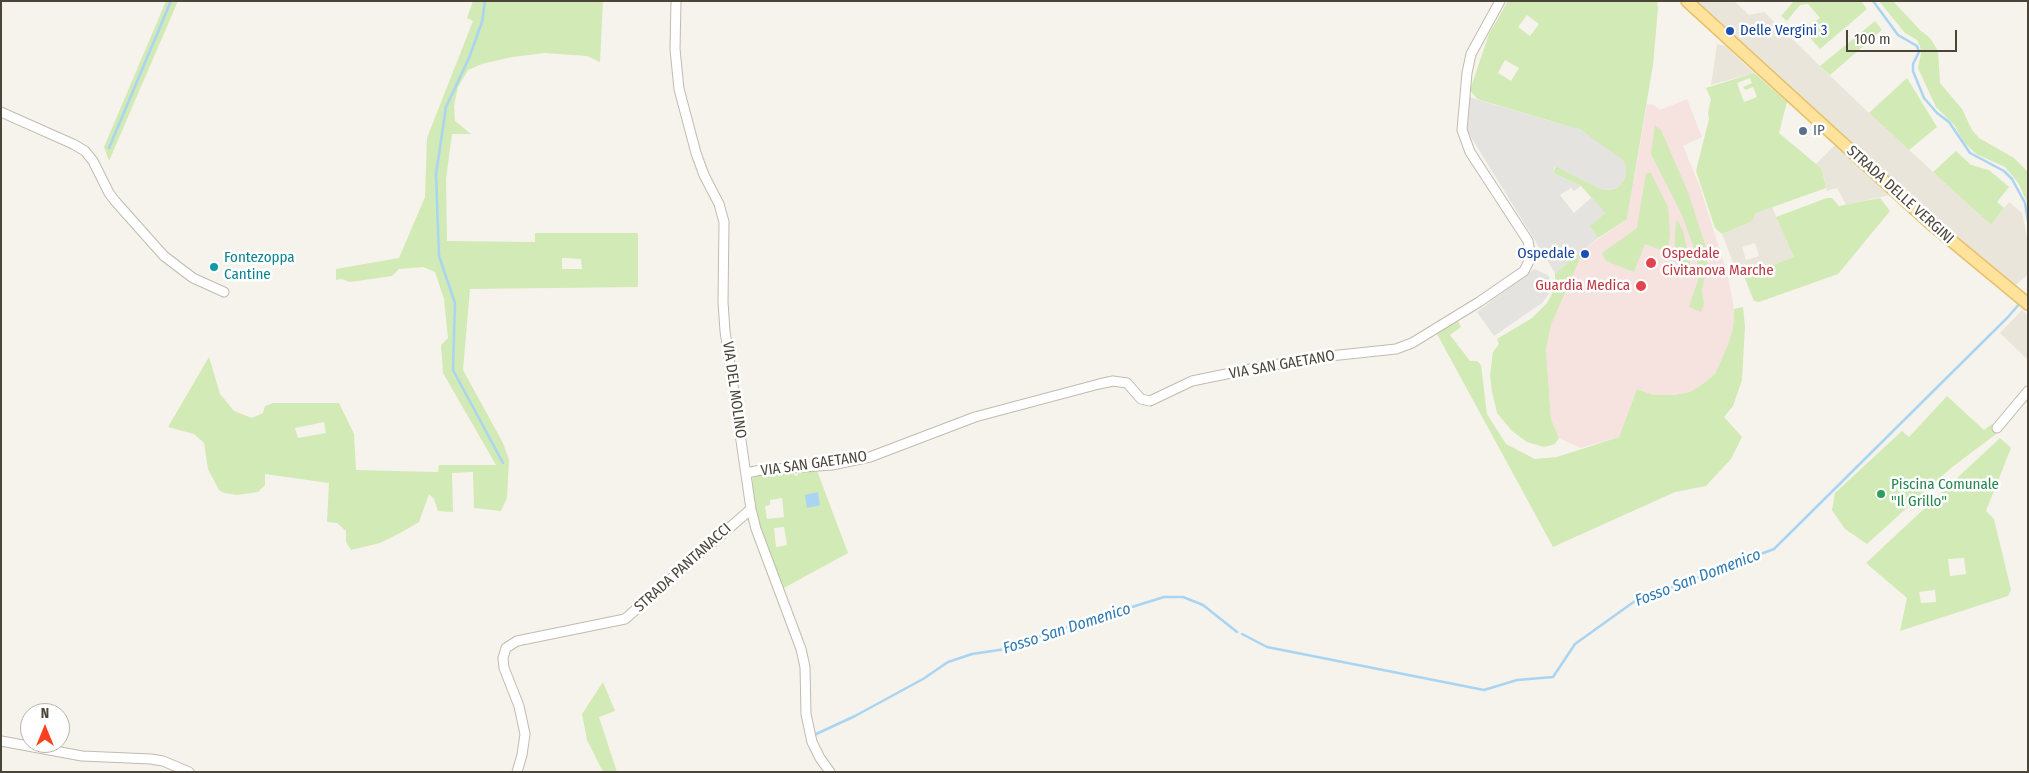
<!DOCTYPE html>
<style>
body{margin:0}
#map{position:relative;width:2029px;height:773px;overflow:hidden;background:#f6f3ec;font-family:"Fira Sans Condensed",sans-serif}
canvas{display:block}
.frame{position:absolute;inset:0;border:2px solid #4b4439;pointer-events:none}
.north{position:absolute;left:20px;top:703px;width:50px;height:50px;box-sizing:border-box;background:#fff;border:1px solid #b7b4b0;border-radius:50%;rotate:0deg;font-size:14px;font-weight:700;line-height:20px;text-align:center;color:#4b4439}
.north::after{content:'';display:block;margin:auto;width:18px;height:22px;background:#fc3f1d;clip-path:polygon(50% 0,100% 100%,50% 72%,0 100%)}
.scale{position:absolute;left:1846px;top:30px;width:111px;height:22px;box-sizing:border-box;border:2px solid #4b4439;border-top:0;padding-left:6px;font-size:15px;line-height:18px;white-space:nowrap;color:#4b4439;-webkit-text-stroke:4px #fff;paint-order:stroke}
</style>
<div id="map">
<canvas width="2029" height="773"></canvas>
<div class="frame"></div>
<div class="north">N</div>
<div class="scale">100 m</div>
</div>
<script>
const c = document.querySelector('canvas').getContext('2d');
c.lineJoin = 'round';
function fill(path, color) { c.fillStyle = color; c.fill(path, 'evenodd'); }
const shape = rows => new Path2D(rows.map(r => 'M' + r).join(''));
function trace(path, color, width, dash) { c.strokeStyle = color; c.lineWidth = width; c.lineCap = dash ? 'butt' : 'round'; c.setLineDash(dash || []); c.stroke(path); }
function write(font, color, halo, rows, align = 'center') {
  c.font = font + ' "Fira Sans Condensed",sans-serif'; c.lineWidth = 5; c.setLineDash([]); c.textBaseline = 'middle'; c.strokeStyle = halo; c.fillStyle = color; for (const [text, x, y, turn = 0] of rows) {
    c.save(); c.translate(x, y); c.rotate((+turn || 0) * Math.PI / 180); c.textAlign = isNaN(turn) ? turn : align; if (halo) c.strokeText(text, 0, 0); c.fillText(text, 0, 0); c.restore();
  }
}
const residential = shape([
 [1694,1,1734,1,1749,15,1764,12,1870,114,1991,225,2009,202,2022,213,2028,241,2028,274,2015,286,1935,222],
 [1717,44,1725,46,1754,73,1711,85],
 [1835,145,1889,195,1846,205,1837,188,1827,191,1822,169,1816,164],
 [1772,207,1794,257,1739,278,1722,234,1751,221,1756,213],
 [1755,243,1759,256,1746,260,1742,247],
 [2022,310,2028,315,2028,360,2000,333]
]);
const medical = shape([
 [1687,99,1702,137,1683,146,1700,187,1728,276,1734,309,1733,328,1727,347,1715,374,1704,383,1690,392,1674,395,1654,395,1637,389,1619,437,1580,448,1559,438,1551,419,1546,349,1551,325,1584,249,1627,219,1647,104,1654,105,1660,110]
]);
const green = shape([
 [166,1,178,1,109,161,104,147],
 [473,1,603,1,600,62,587,56,545,53,512,57,482,64,468,70,458,87,454,106,455,121,471,134,452,134,446,179,447,241,535,242,535,233,638,233,638,287,470,289,463,370,503,443,509,460,507,498,501,511,474,508,473,472,452,473,453,512,438,511,434,499,429,494,419,522,400,533,380,543,351,550,346,542,346,531,337,523,327,522,329,483,265,474,265,485,258,492,237,495,224,493,219,490,208,469,204,443,194,434,168,427,209,357,220,394,234,411,252,418,263,413,265,406,273,403,339,403,354,434,356,470,438,472,439,465,496,465,443,373,441,345,448,338,444,299,435,272,423,267,399,269,392,276,350,282,341,279,336,280,336,269,399,258,425,197,427,138,473,21,467,18],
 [562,258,581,259,582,269,562,269],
 [324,422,326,433,298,438,295,428],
 [1508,1,1657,1,1658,8,1653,65,1627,219,1598,238,1589,226,1605,213,1581,186,1553,173,1556,166,1601,189,1608,190,1617,188,1623,181,1626,174,1626,166,1581,130,1477,99,1470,90,1489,34],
 [1527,15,1539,24,1530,36,1518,27],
 [1505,60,1519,68,1511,81,1498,73],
 [1794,1,1861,1,1867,9,1820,49,1803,30,1820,18,1808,4,1800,5,1787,21,1781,16],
 [1879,1,1893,1,1920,30,1930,38,1938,51,1940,83,1962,109,1972,130,1979,138,2014,158,2028,172,2028,205,2019,184,2005,167,1976,154,1963,141,1955,126,1936,107,1918,68,1921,54,1920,46,1917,40,1905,33],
 [1875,21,1882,30,1830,75,1820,66],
 [1754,73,1787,102,1779,133,1822,169,1826,188,1756,213,1752,221,1722,234,1715,228,1696,171,1709,119,1708,113,1711,99,1706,88],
 [1750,78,1752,83,1743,87,1745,90,1753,87,1757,97,1744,102,1737,83],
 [1907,78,1937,127,1909,150,1869,113],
 [1655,125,1661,130,1688,192,1706,247,1707,264,1702,290,1704,304,1701,312,1689,307,1699,277,1697,257,1682,215,1651,154],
 [1956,151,1971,165,1989,170,2009,187,1997,202,2004,208,1991,225,1933,172],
 [1646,173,1651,173,1668,207,1670,234,1668,253,1645,244,1634,272,1606,261,1602,253,1637,228],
 [1827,198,1832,198,1839,206,1880,198,1890,211,1838,274,1759,302,1754,301,1744,276,1794,257,1776,217],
 [1676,221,1678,221,1683,231,1691,267,1683,271,1674,252],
 [1584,249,1551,325,1546,349,1551,419,1559,438,1555,444,1544,447,1527,442,1512,431,1497,413,1492,392,1490,375,1493,352,1499,344,1497,339,1532,318,1547,303,1555,288,1555,273],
 [1743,307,1745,326,1742,380,1733,406,1724,417,1742,437,1731,459,1706,486,1675,492,1553,547,1437,334,1458,321,1461,327,1450,335,1470,361,1477,361,1481,365,1487,414,1506,444,1535,459,1557,457,1619,437,1637,389,1654,395,1674,395,1690,392,1704,383,1715,374,1727,347,1733,328,1734,309],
 [1947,396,1984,430,1992,424,2000,431,1951,468,1867,544,1845,529,1832,510,1835,493,1902,431,1909,437],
 [2000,438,2011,448,1986,511,1994,519,2011,590,2008,596,1900,631,1907,598,1866,563],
 [1964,558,1966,574,1950,576,1948,559],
 [1935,590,1936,602,1921,603,1919,592],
 [816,468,848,553,782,589,755,509,752,484,753,475,756,474,793,471,795,476,798,475,797,469],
 [782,498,784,517,767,519,765,506,770,505,770,500],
 [784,527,787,545,776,547,774,528],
 [603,682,615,711,599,717,617,772,603,772,587,740,582,714]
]);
const parking = shape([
 [1469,97,1581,130,1623,160,1626,166,1626,174,1623,181,1617,188,1608,190,1601,189,1555,166,1553,173,1581,186,1574,191,1571,188,1560,195,1574,213,1592,197,1605,213,1590,226,1598,238,1555,273,1466,129],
 [1534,269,1548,275,1551,281,1549,294,1542,303,1494,336,1477,312]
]);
const water = shape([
 [818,492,820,505,807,508,805,495]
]);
const stream = shape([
 [485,1,482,22,469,58,446,107,436,174,439,256,455,303,453,370,503,463],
 [1873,1,1898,35,1917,46,1919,52,1913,64,1913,71,1924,98,1937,113,1949,122,1970,153,2004,171,2012,179,2025,203,2028,221],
 [109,148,171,1],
 [1242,634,1267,647,1484,690,1517,680,1553,677,1575,644,1635,601,1774,549,2008,317,2021,302],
 [814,735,855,716,923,679,948,662,972,654,1019,647,1042,635,1164,597,1183,597,1203,605,1237,632]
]);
const minor = shape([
 [676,1,675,49,679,89,696,153,704,175,719,204,724,222,723,302,725,331,751,509,756,529,801,649,805,667,806,714,812,742,820,758,830,772],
 [1,112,73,144,85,151,93,161,109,193,115,201,164,256,193,278,224,292],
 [1997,428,2028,391],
 [746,473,761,470,832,465,870,457,975,417,1099,384,1113,381,1127,383,1141,399,1150,401,1192,381,1260,367,1330,356,1396,349,1412,343,1479,302,1524,271,1529,261,1530,252,1528,241,1470,152,1462,130,1467,73,1471,54,1500,1],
 [1,741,82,756,151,759,163,761,189,772],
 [517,772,522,755,525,734,519,706,504,668,503,658,506,648,517,641,625,619,751,509]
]);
const major = shape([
 [1687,1,1930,223,2028,304]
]);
const markers = [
 [1730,31,5,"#1a4fb4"],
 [1803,131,5,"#5c6f8a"],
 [1585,254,5,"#1a4fb4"],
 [1651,263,6,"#e0444e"],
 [214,267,5,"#0f9aa8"],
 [1641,286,6,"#e0444e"],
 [1881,494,5,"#2e9e5b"]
];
const transitNames = [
 ["Delle Vergini 3",1740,31],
 ["Ospedale",1575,254,"right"]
];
const serviceNames = [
 ["IP",1813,131]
];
const streetNames = [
 ["STRADA DELLE VERGINI",1900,195,42],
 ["VIA SAN GAETANO",1282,365,-10],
 ["VIA DEL MOLINO",734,390,82],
 ["VIA SAN GAETANO",814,464,-8],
 ["STRADA PANTANACCI",683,568,-42]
];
const healthNames = [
 ["Ospedale",1662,254],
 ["Civitanova Marche",1662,271],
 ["Guardia Medica",1630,286,"right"]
];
const cultureNames = [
 ["Fontezoppa",224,258],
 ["Cantine",224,275]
];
const leisureNames = [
 ["Piscina Comunale",1891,485],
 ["\"Il Grillo\"",1891,502]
];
const waterNames = [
 ["Fosso San Domenico",1698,578,-21],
 ["Fosso San Domenico",1067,629,-18]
];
fill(residential, '#eae5da');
fill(medical, '#f6e3e0');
fill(green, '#d2eab5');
fill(parking, '#e5e3e0');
fill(water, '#a9d4f2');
trace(stream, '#a9d4f2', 2.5);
trace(minor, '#c2bbae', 11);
trace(major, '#e6c16a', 14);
trace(minor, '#fff', 9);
trace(major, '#ffe39c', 11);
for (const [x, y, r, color] of markers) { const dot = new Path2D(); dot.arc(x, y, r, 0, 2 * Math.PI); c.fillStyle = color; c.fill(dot); trace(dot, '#fff', 2); }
write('15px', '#164399', '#fff', transitNames, 'left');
write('15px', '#4e5e75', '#fff', serviceNames, 'left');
write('15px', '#4b4439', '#fff', streetNames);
write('15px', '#be3a42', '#fff', healthNames, 'left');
write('15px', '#0d838f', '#fff', cultureNames, 'left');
write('15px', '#27864d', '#fff', leisureNames, 'left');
write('italic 16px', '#2e7ab2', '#fff', waterNames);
</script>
